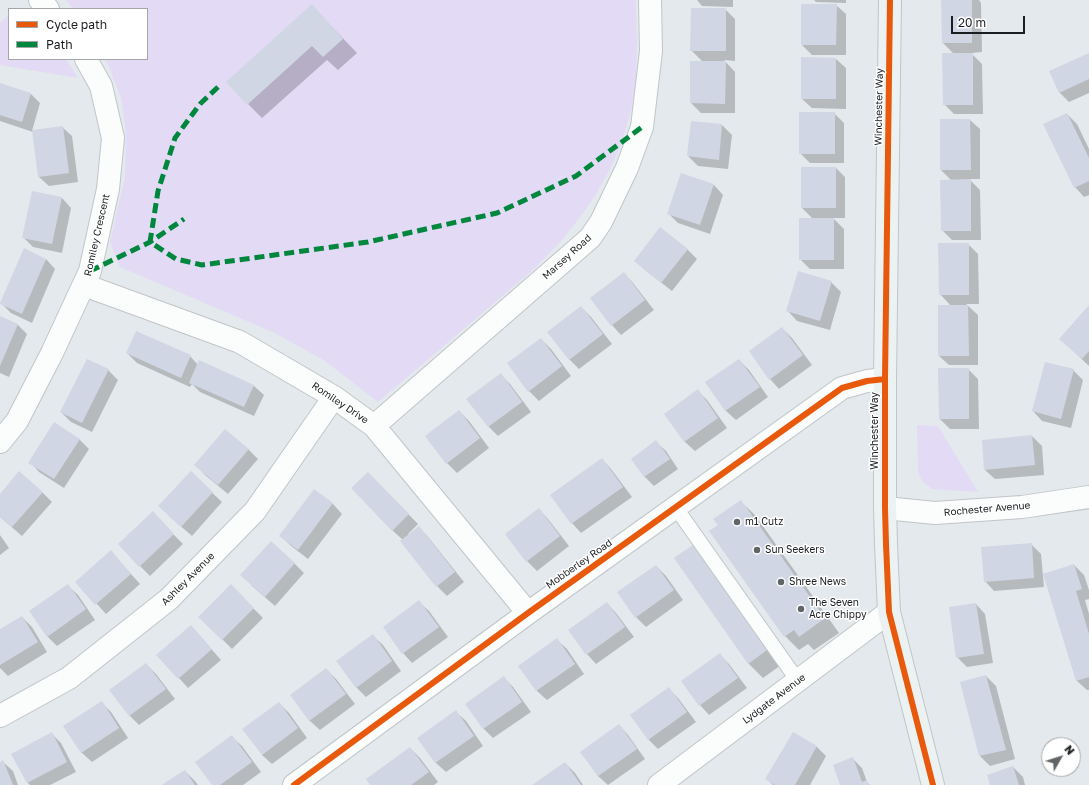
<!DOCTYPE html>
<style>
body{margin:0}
#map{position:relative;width:1089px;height:785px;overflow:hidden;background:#e4e9ed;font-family:"Golos Text",sans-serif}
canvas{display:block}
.legend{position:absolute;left:8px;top:8px;width:140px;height:52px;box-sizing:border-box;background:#fff;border:1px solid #a4a5a6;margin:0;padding:5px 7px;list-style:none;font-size:12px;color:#1b1e21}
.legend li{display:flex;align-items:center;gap:8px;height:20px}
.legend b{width:20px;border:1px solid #a4a5a6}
.north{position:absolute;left:1041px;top:737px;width:40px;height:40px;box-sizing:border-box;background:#fff;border:1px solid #a4a5a6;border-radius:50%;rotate:51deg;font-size:11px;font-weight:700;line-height:16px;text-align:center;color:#1b1e21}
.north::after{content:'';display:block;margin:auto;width:14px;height:18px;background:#616568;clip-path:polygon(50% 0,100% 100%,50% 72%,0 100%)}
.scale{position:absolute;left:951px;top:16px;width:74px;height:18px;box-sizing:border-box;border:2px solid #1b1e21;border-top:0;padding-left:5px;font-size:12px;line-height:14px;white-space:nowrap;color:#1b1e21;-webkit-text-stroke:3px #fff;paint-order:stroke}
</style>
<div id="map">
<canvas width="1089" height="785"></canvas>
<ul class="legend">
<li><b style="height:5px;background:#e8590c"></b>Cycle path</li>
<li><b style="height:5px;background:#00873e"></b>Path</li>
</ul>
<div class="north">N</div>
<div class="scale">20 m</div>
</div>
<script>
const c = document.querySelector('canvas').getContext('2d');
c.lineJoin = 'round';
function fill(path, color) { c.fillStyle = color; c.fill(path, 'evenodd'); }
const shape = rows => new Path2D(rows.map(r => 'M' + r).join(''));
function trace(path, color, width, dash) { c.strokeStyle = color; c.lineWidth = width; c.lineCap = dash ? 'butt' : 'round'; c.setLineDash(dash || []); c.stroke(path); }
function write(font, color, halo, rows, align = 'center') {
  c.font = font + ' "Golos Text",sans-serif'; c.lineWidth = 3; c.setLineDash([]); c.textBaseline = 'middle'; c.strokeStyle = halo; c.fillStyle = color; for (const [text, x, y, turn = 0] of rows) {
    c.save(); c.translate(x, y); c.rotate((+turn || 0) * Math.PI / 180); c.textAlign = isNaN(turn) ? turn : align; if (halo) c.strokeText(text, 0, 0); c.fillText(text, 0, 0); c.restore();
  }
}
const green = shape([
 [66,0,636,0,637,40,636,78,631,111,622,142,611,167,595,196,581,216,562,240,535,268,378,402,325,361,275,333,120,267,110,242,125,177,126,132,121,98,109,67,105,59,147,59,147,9,73,9],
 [9,15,9,59,66,59,78,78,0,65,0,23],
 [917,425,938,426,978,492,932,489,922,481,918,472]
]);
const shadow = shape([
 [697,0,733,0,733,7,702,6],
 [814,0,846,0,846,3,816,2],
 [942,0,979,0,981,3,982,52,971,53,982,64,983,114,954,114,944,104,954,54,943,43],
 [836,5,846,14,846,55,812,55,802,45],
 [312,6,357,53,338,70,327,60,262,118,248,104],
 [725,9,735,19,735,61,724,60,735,72,735,113,701,113,691,103,691,62,703,62,691,50],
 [1089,54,1089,93,1069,102,1059,92],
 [836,59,846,68,846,109,812,108,802,99],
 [0,84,31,94,40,103,32,131,62,127,72,136,78,182,49,186,39,177,33,132,0,121],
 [834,113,844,123,844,163,810,163,800,153],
 [1067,114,1077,124,1089,149,1089,195,1084,197,1075,187],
 [970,120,980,129,980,179,969,179,980,190,981,240,952,240,942,230,952,181,941,170],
 [722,125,732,135,728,169,698,166,688,156],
 [836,168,845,177,845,218,833,218,844,229,844,269,810,269,800,259,813,219,802,208],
 [681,175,714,185,723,195,710,234,678,223,668,213],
 [62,198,71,208,62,253,33,247,23,237],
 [968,244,978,254,979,304,966,304,978,315,978,365,949,365,939,356,951,306,940,294],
 [687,249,697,259,672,291,645,270,635,261],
 [46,259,55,269,32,323,11,313,1,303],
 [624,273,633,283,654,310,621,335,612,325],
 [831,282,841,292,830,330,797,321,788,311],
 [581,307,591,317,612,344,579,369,569,359],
 [1089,307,1089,366,1070,348],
 [0,317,18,325,27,334,9,377,0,373],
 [782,328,792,338,812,365,779,389,770,379],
 [541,339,551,349,571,376,539,401,529,391,509,364],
 [127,353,190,356,198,365,200,362,254,386,264,395,254,416,200,392,192,384,190,387,137,363],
 [739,360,749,370,768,397,736,420,726,411,707,383],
 [968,369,978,379,979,429,950,429,940,419],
 [108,370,118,380,92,432,71,422,61,412],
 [1073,370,1083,380,1071,428,1042,421,1033,411],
 [501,375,510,384,531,412,498,436,489,427,468,400],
 [698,391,707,400,727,428,695,451,685,442,665,414],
 [459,411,469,421,489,448,457,473,447,463,426,436],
 [1032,436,1042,446,1044,475,995,479,985,470],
 [79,439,89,449,64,488,39,472,30,462],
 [656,442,666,451,678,469,654,486,645,477,632,459],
 [248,449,258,459,228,494,205,475,196,465],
 [602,459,611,469,632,497,581,533,572,523],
 [191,473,222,502,192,536,169,516],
 [378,483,418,524,408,534,409,535,419,527,428,537,464,582,447,596,437,586,401,541,403,540,392,530],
 [315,491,333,504,342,514,308,559,290,545,280,535],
 [42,492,52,502,22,536,0,517,0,495],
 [740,501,755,515,839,633,814,650,808,644,799,650,785,636,719,526],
 [539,509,548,519,569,546,537,571,527,561],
 [162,523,183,544,150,576,140,566],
 [0,535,9,548,0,555],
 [1031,544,1041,554,1044,587,994,591,985,581],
 [694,546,781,665,763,678,748,663],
 [111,552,140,584,106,614,77,582],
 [294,563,304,573,275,606,251,585],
 [1074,565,1084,575,1089,590,1089,599,1085,600,1089,614,1089,690,1087,690,1077,681,1044,574],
 [656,566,666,576,683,600,646,627,636,617],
 [68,586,78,595,95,620,57,646,47,636],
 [231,586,263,618,232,649,200,617],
 [419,602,429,611,448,637,412,663,403,653],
 [607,603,616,613,634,637,596,664,587,654],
 [976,604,985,614,993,663,967,667,957,657],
 [22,617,32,627,47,652,8,676,0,668,0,630],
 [191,626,221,660,188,688,158,655],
 [373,636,383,645,401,671,366,697,356,687],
 [557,640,567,649,584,674,547,700,537,691,520,666],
 [719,654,729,664,747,688,709,715,700,705],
 [146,664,156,674,175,699,139,725,130,716,110,690],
 [326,669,336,679,355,704,320,730,310,721,291,695],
 [986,676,996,686,1015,759,990,766,980,756],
 [504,678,513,687,531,712,493,738,484,729,466,704],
 [669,689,678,698,696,722,658,749,649,740,631,715],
 [101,702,111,712,128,738,92,762,82,753,65,726],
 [279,703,289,713,307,738,272,764,262,755],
 [456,712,466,721,483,746,446,772,436,763,419,739],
 [619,725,628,735,645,759,608,785,598,776,581,752],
 [793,733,817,747,826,756,810,785,773,785,767,779],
 [52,734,61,743,76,772,50,785,30,785,27,782],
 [232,737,242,746,261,772,243,785,213,785],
 [410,748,420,758,438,782,434,785,371,785],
 [852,758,862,768,867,782,870,785,841,785],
 [3,762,13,771,18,785,0,785,0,763],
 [565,763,575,773,583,785,534,785],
 [1013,767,1023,777,1025,785,991,785],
 [185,771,195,781,198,785,164,785]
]);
const building = shape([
 [941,0,972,0,972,43,942,43],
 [312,4,343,39,323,57,312,46,247,105,226,82],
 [801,4,837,4,836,45,801,45],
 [691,8,726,8,726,51,690,51],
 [942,53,973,53,973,105,943,105],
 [1089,53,1089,79,1059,93,1049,71],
 [801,57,836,58,836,99,801,99],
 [690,61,726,61,725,104,690,103],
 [0,83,31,93,22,122,0,115],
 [799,112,835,112,835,154,799,154],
 [1067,113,1089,158,1089,181,1074,188,1043,124],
 [940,119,970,119,971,170,940,170],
 [691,121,722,124,719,160,687,156],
 [63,126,69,173,38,177,32,130],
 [801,167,836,167,836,208,801,208],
 [681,173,714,184,700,225,667,214],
 [971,179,971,231,941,231,940,180],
 [32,191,62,197,52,244,22,238],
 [799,218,834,218,834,260,799,260],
 [660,227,688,249,661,283,634,261],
 [938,243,969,243,969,295,939,295],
 [24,248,46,259,22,314,0,304,0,303],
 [798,271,832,281,820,321,786,311],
 [624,272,645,300,611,326,590,298],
 [938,305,968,305,969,356,938,356],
 [1089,305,1089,351,1082,359,1059,339],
 [581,306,603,334,569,360,547,332],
 [0,316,18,324,0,366],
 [782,327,803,355,769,380,749,351],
 [136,331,191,355,181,378,126,353],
 [541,338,562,366,528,392,507,363],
 [87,359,109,369,82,423,60,412],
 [739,359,760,387,725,411,705,382],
 [199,360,254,385,244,407,189,383],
 [1045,362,1074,369,1061,419,1032,411],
 [938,368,969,368,969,419,939,419],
 [501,373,522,402,488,427,466,399],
 [698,389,718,418,684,442,664,414],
 [459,410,480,438,446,464,425,436],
 [54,422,80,439,54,479,28,463],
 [225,429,249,449,218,485,194,465],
 [1032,435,1035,465,984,470,982,440],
 [656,440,670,459,644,477,631,459],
 [602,458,623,487,571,524,550,495],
 [19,471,43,492,12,527,0,517,0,494],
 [191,471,213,492,181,527,158,506],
 [368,472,409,514,392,531,351,488],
 [314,489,333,503,298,550,279,536],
 [741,500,825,618,799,637,794,630,784,637,709,531,718,525,713,519],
 [539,508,560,536,526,562,505,534],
 [153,511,174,534,139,567,118,544],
 [419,526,455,572,436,587,400,541],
 [271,541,295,563,265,597,240,575],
 [1032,543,1034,578,984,582,981,547],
 [694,544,767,650,748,664,674,558],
 [111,550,131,574,95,605,75,582],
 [1074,564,1082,589,1076,591,1089,634,1089,677,1076,681,1043,574],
 [656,565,674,590,635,618,617,592],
 [68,584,86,609,47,637,29,611],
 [231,584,254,608,222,640,198,617],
 [419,600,439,627,402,654,383,627],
 [607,602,625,627,586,655,568,630],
 [976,603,984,654,956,658,949,607],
 [22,616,38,642,0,665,0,629],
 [191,625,212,649,178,679,156,655],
 [373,634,392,661,356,688,336,661],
 [557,638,575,664,536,691,518,666],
 [720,653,738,678,699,706,681,681],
 [146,663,166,689,129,716,109,690],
 [326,668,346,694,309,721,290,695],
 [986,675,1006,750,979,756,960,682],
 [504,676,522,702,483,729,465,704],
 [669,687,687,712,648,740,630,715],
 [102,701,119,728,81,753,63,726],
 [279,702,298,728,262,755,242,729],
 [456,710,474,736,435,763,417,738],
 [619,724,637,749,598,776,580,752],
 [52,732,67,762,27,783,11,754],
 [793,732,817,746,795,785,775,785,765,779],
 [232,735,252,762,220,785,212,785,195,762],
 [410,747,429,772,411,785,370,785,366,779],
 [853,757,862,782,867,780,869,785,840,785,833,765],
 [3,760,13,785,0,785,0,762],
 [565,762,581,785,532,785,545,776],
 [1013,766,1019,785,990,785,987,775],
 [185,770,195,785,162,785,166,782]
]);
const lane = shape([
 [676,508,798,681]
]);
const street = shape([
 [40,0,48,9],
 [84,285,240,342,334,397,374,426,528,613],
 [374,426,590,238,601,222,627,168,642,127,651,51,650,0],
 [0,442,17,421,52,353,90,271,108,189,113,138,101,86,86,59],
 [885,508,935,513,1022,507,1089,497],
 [0,716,69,678,169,599,255,511,334,397],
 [294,785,528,613,842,388,867,381,885,379],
 [659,785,889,612]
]);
const secondary = shape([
 [890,0,885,379,885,508,886,544,889,612,933,785]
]);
const quiet = shape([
 [218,87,200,104,175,138,158,191,150,242,176,259,202,265,368,242,497,213,576,176,642,127],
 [90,271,150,242,184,219]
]);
const cycleway = shape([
 [890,0,885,379,885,508,886,544,889,612,933,785],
 [294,785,528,613,842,388,867,381,885,379]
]);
const markers = [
 [737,522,4,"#616568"],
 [757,550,4,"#616568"],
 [781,582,4,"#616568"],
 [801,609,4,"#616568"]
];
const streetNames = [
 ["Winchester Way",879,107,-89],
 ["Romiley Crescent",97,235,-77],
 ["Marsey Road",567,257,-42],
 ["Romiley Drive",340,403,34],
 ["Winchester Way",875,431,-90],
 ["Rochester Avenue",987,509,-5],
 ["Mobberley Road",579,564,-35],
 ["Ashley Avenue",188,579,-45],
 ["Lydgate Avenue",774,699,-37]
];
const poiNames = [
 ["m1 Cutz",745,522],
 ["Sun Seekers",765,550],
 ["Shree News",789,582],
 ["The Seven",809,603],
 ["Acre Chippy",809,615]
];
fill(green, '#e3daf5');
fill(shadow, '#0003');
fill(building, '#d0d6e4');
trace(lane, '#c1c5c8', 16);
trace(street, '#c1c5c8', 24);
trace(secondary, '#c1c5c8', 24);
trace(lane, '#fbfcfc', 14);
trace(street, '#fbfcfc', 22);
trace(secondary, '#ecf2f2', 22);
trace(quiet, '#00873e', 5, [10, 5]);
trace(cycleway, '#e8590c', 6);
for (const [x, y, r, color] of markers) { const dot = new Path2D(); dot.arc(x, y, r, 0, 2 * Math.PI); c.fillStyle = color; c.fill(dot); trace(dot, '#fff', 1.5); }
write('10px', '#1b1e21', '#fff', streetNames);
write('10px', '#1b1e21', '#fff', poiNames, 'left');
</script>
